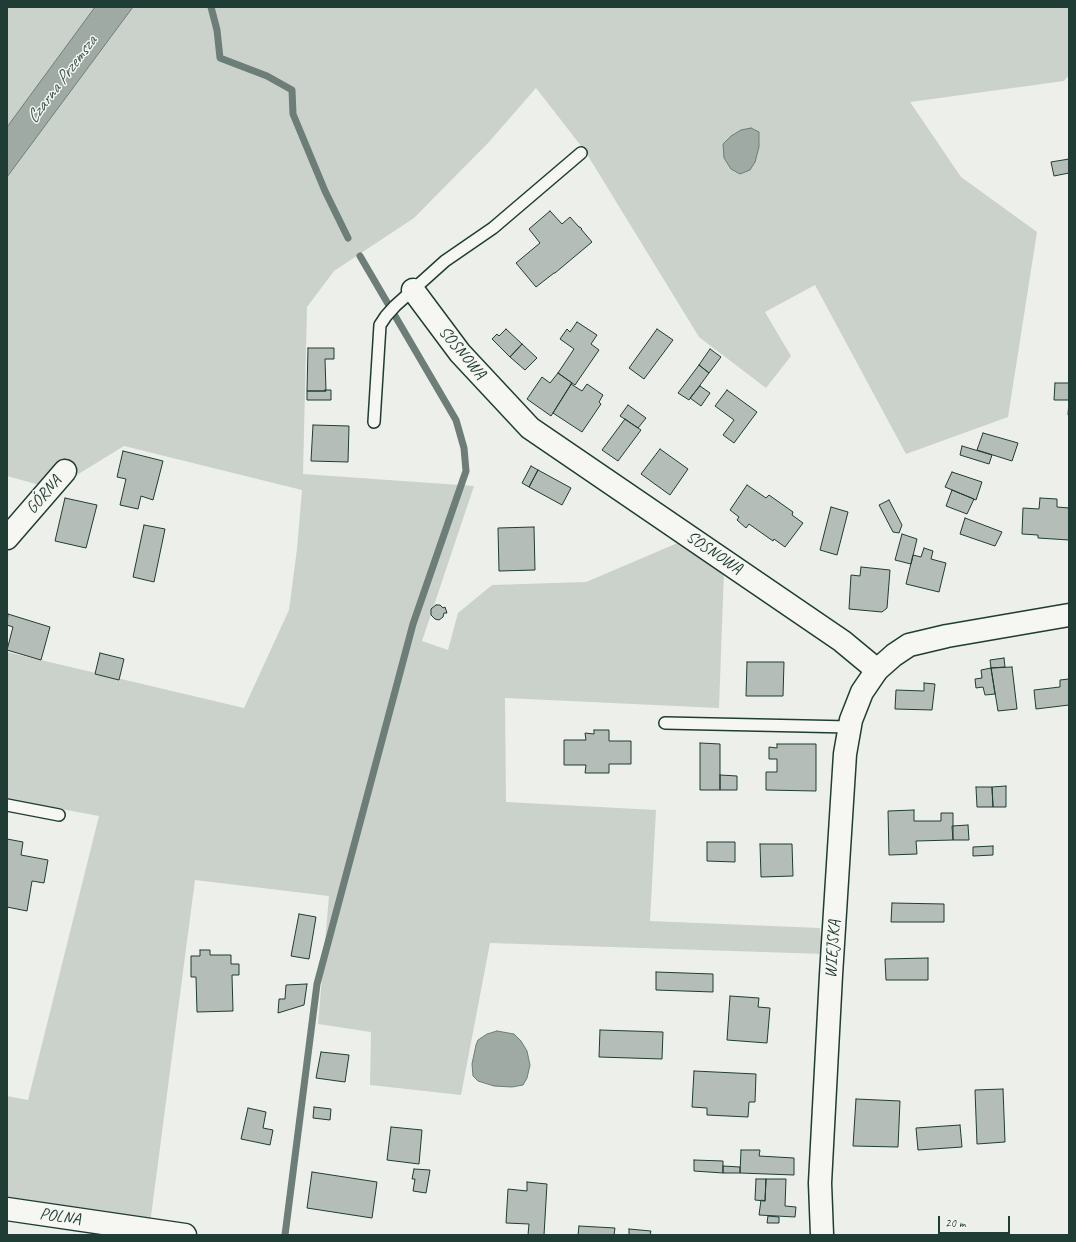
<!DOCTYPE html>
<meta charset="utf-8">
<style>
body{margin:0}
#map{position:relative;width:1076px;height:1242px;overflow:hidden;background:#edefea;font-family:Caveat,sans-serif}
canvas{display:block}
.frame{position:absolute;inset:0;border:8px solid #1f3d34;pointer-events:none}
.scale{position:absolute;left:938px;top:1216px;width:72px;height:18px;box-sizing:border-box;border:2px solid #1f3d34;border-top:0;padding-left:5px;font-size:12px;line-height:14px;white-space:nowrap;color:#1f3d34;-webkit-text-stroke:3px #f6f6f2;paint-order:stroke}
</style>
<div id="map">
<canvas width="1076" height="1242"></canvas>
<div class="frame"></div>
<div class="scale">20 m</div>
</div>
<script>
const c = document.querySelector('canvas').getContext('2d');
c.lineJoin = 'round';
function fill(path, color) { c.fillStyle = color; c.fill(path, 'evenodd'); }
const shape = rows => new Path2D(rows.map(r => 'M' + r).join(''));
function trace(path, color, width, dash) { c.strokeStyle = color; c.lineWidth = width; c.lineCap = dash ? 'butt' : 'round'; c.setLineDash(dash || []); c.stroke(path); }
function write(font, color, halo, rows, align = 'center') {
  c.font = font + ' Caveat,sans-serif'; c.lineWidth = 3; c.setLineDash([]); c.textBaseline = 'middle'; c.strokeStyle = halo; c.fillStyle = color; for (const [text, x, y, turn = 0] of rows) {
    c.save(); c.translate(x, y); c.rotate((+turn || 0) * Math.PI / 180); c.textAlign = isNaN(turn) ? turn : align; if (halo) c.strokeText(text, 0, 0); c.fillText(text, 0, 0); c.restore();
  }
}
const green = shape([
 [7,7,95,7,7,127],
 [133,7,1069,7,1069,75,1064,81,910,102,961,177,1037,232,1008,417,906,454,815,285,765,312,791,356,766,388,699,337,585,151,536,88,489,142,414,218,334,271,307,307,303,474,474,486,422,641,448,650,458,613,492,585,586,582,680,542,724,571,719,708,505,698,506,802,656,810,650,921,820,928,823,954,490,943,461,1095,370,1085,371,1032,318,1024,329,896,195,880,150,1224,7,1200,7,1096,28,1100,99,816,7,799,7,652,244,708,289,610,297,549,302,490,124,446,54,489,7,476,7,177]
]);
const water = shape([
 [95,7,133,7,7,177,7,127,95,7],
 [751,128,759,132,759,147,755,162,750,170,740,174,731,169,724,158,723,144,731,136,741,130,751,128],
 [497,1031,514,1034,521,1041,527,1051,530,1065,527,1078,523,1085,512,1087,494,1086,478,1081,473,1076,472,1064,476,1045,478,1040,487,1034,497,1031]
]);
const stream = shape([
 [211,7,217,30,220,58,267,76,292,90,293,114,325,191,348,238],
 [285,1235,317,984,413,624,466,471,464,448,456,420,360,256]
]);
const building = shape([
 [1069,159,1069,173,1054,176,1051,162,1069,159],
 [550,211,562,224,570,217,579,227,580,227,582,229,581,229,592,242,555,273,554,273,536,287,516,263,540,243,529,229,550,211],
 [577,322,597,335,591,344,599,350,575,385,558,373,574,349,560,339,567,329,570,332,577,322],
 [506,329,522,344,510,357,492,339,497,334,499,336,506,329],
 [657,329,673,340,644,379,629,368,657,329],
 [522,344,537,358,525,370,510,357,522,344],
 [308,348,334,348,334,359,325,359,326,391,307,391,308,348],
 [710,349,721,357,709,373,699,365,710,349],
 [699,365,709,373,689,400,678,393,699,365],
 [558,373,572,383,551,416,527,399,542,377,550,383,558,373],
 [1055,383,1069,383,1069,415,1068,415,1069,400,1054,400,1055,383],
 [571,384,582,391,587,384,603,395,599,402,601,404,582,432,553,413,571,384],
 [700,386,710,393,701,406,690,398,700,386],
 [325,390,331,390,331,400,307,400,307,391,326,391,325,390],
 [727,390,757,412,734,443,723,435,734,420,715,406,727,390],
 [628,405,646,418,638,428,620,416,628,405],
 [625,419,641,430,618,461,602,450,625,419],
 [313,425,349,426,348,462,311,461,313,425],
 [983,433,1018,443,1012,461,977,450,983,433],
 [962,446,992,455,989,464,960,455,962,446],
 [660,449,688,469,670,495,641,474,660,449],
 [123,451,163,461,153,500,141,496,138,509,120,505,126,479,117,477,123,451],
 [531,466,538,470,529,487,522,483,531,466],
 [538,470,571,488,562,505,529,487,538,470],
 [952,472,982,482,976,500,945,487,952,472],
 [747,485,766,498,769,495,793,512,792,515,803,523,785,547,774,539,773,541,749,524,746,528,737,520,739,517,730,510,747,485],
 [952,490,974,499,967,514,946,506,952,490],
 [65,498,97,505,86,548,55,541,65,498],
 [1040,498,1057,499,1057,507,1069,508,1069,540,1038,538,1038,535,1022,534,1023,508,1039,509,1040,498],
 [889,500,902,525,899,533,893,532,879,505,889,500],
 [831,507,848,512,837,555,820,550,831,507],
 [965,518,1002,532,995,546,960,534,965,518],
 [144,525,165,529,154,582,133,577,144,525],
 [534,527,535,570,499,571,498,528,534,527],
 [902,534,917,539,911,564,895,560,902,534],
 [924,548,933,551,931,559,946,563,939,592,906,584,913,555,921,557,924,548],
 [861,567,890,570,887,608,882,612,849,609,851,575,860,576,861,567],
 [436,605,440,605,443,608,445,607,447,613,444,613,443,617,439,620,435,619,431,615,431,609,436,605],
 [8,614,50,627,41,660,7,650,13,627,7,625,8,614],
 [100,653,124,659,119,680,95,674,100,653],
 [1004,658,1005,667,991,668,990,660,1004,658],
 [747,662,784,662,783,696,746,696,747,662],
 [1012,667,1017,709,998,711,991,668,1012,667],
 [991,668,995,694,985,695,983,687,976,688,975,679,982,678,981,670,991,668],
 [1069,679,1069,705,1036,709,1034,690,1060,687,1060,680,1069,679],
 [924,683,935,684,932,710,895,709,896,690,924,691,924,683],
 [594,730,609,730,609,741,631,741,631,764,609,764,609,773,585,773,586,765,564,765,564,740,586,740,585,733,594,734,594,730],
 [700,743,720,744,720,790,700,790,700,743],
 [777,744,816,744,816,791,766,790,766,772,777,772,777,759,769,759,769,747,777,748,777,744],
 [720,775,737,776,737,790,720,790,720,775],
 [1006,786,1006,807,993,807,992,787,1006,786],
 [976,787,992,787,993,807,977,807,976,787],
 [914,810,914,821,941,821,941,813,953,813,953,840,916,841,917,854,889,855,888,811,914,810],
 [968,825,969,840,953,840,952,826,968,825],
 [7,839,23,842,21,855,48,860,44,883,32,881,27,911,7,907,7,839],
 [707,842,735,842,735,862,707,861,707,842],
 [760,844,792,844,793,876,761,877,760,844],
 [993,846,993,855,973,856,973,847,993,846],
 [892,903,944,904,944,922,891,922,892,903],
 [299,914,316,917,309,959,291,956,299,914],
 [200,950,210,950,210,955,231,955,231,964,239,964,239,975,232,975,233,1011,197,1012,196,977,191,977,191,956,200,956,200,950],
 [928,958,928,980,886,980,885,959,928,958],
 [656,972,713,974,713,992,656,990,656,972],
 [307,984,304,1005,278,1013,279,999,285,999,286,985,307,984],
 [730,996,759,998,758,1007,770,1008,767,1043,727,1040,730,996],
 [600,1030,663,1032,662,1059,599,1057,600,1030],
 [321,1052,349,1055,345,1082,316,1078,321,1052],
 [694,1071,756,1074,755,1102,749,1102,748,1117,707,1115,707,1108,692,1107,694,1071],
 [1003,1089,1005,1142,977,1144,975,1090,1003,1089],
 [856,1099,900,1101,898,1147,853,1146,856,1099],
 [314,1107,331,1109,330,1120,313,1118,314,1107],
 [248,1108,266,1112,263,1128,273,1130,270,1145,241,1139,248,1108],
 [960,1125,962,1147,918,1150,916,1128,960,1125],
 [391,1127,422,1130,419,1164,387,1160,391,1127],
 [741,1150,760,1150,759,1156,794,1158,794,1175,740,1173,741,1150],
 [694,1160,723,1161,723,1173,694,1171,694,1160],
 [723,1166,740,1167,740,1173,723,1173,723,1166],
 [414,1169,430,1170,426,1193,413,1191,415,1179,412,1179,414,1169],
 [312,1172,377,1182,372,1218,307,1208,312,1172],
 [756,1179,766,1179,765,1201,755,1200,756,1179],
 [766,1179,786,1179,785,1206,796,1207,795,1217,759,1215,761,1200,765,1201,766,1179],
 [527,1182,547,1184,544,1235,528,1235,529,1224,506,1223,508,1189,527,1191,527,1182],
 [768,1216,779,1217,779,1223,767,1223,768,1216],
 [579,1226,615,1228,614,1235,578,1235,579,1226],
 [629,1229,651,1231,650,1235,629,1235,629,1229]
]);
const service = shape([
 [374,422,380,325,386,316,395,306,445,261,493,228,581,153],
 [665,723,850,727],
 [7,805,59,815]
]);
const minor = shape([
 [413,290,460,353,530,428,842,641,877,670],
 [7,538,65,471]
]);
const tertiary = shape([
 [7,1209,185,1235],
 [822,1235,820,1183,831,975,845,754,851,720,862,692,877,670,894,655,909,645,947,636,1069,615]
]);
const streetNames = [
 ["SOSNOWA",462,353,50],
 ["GÓRNA",44,495,-49],
 ["SOSNOWA",714,553,34],
 ["WIEJSKA",833,949,-86],
 ["POLNA",60,1217,8]
];
const waterNames = [
 ["Czarna Przemsza",62,80,-53]
];
fill(green, '#cbd2cc');
fill(water, '#9faaa4');
trace(water, '#6c7e77', 1);
trace(stream, '#6c7e77', 7);
fill(building, '#b4bdb8');
trace(building, '#1f3d34', 1);
trace(service, '#1f3d34', 14);
trace(minor, '#1f3d34', 25);
trace(tertiary, '#1f3d34', 25);
trace(service, '#f6f6f2', 11);
trace(minor, '#f6f6f2', 22);
trace(tertiary, '#f6f6f2', 22);
write('17px', '#1f3d34', '#f6f6f2', streetNames);
write('italic 18px', '#3f5850', '#f6f6f2', waterNames);
</script>
